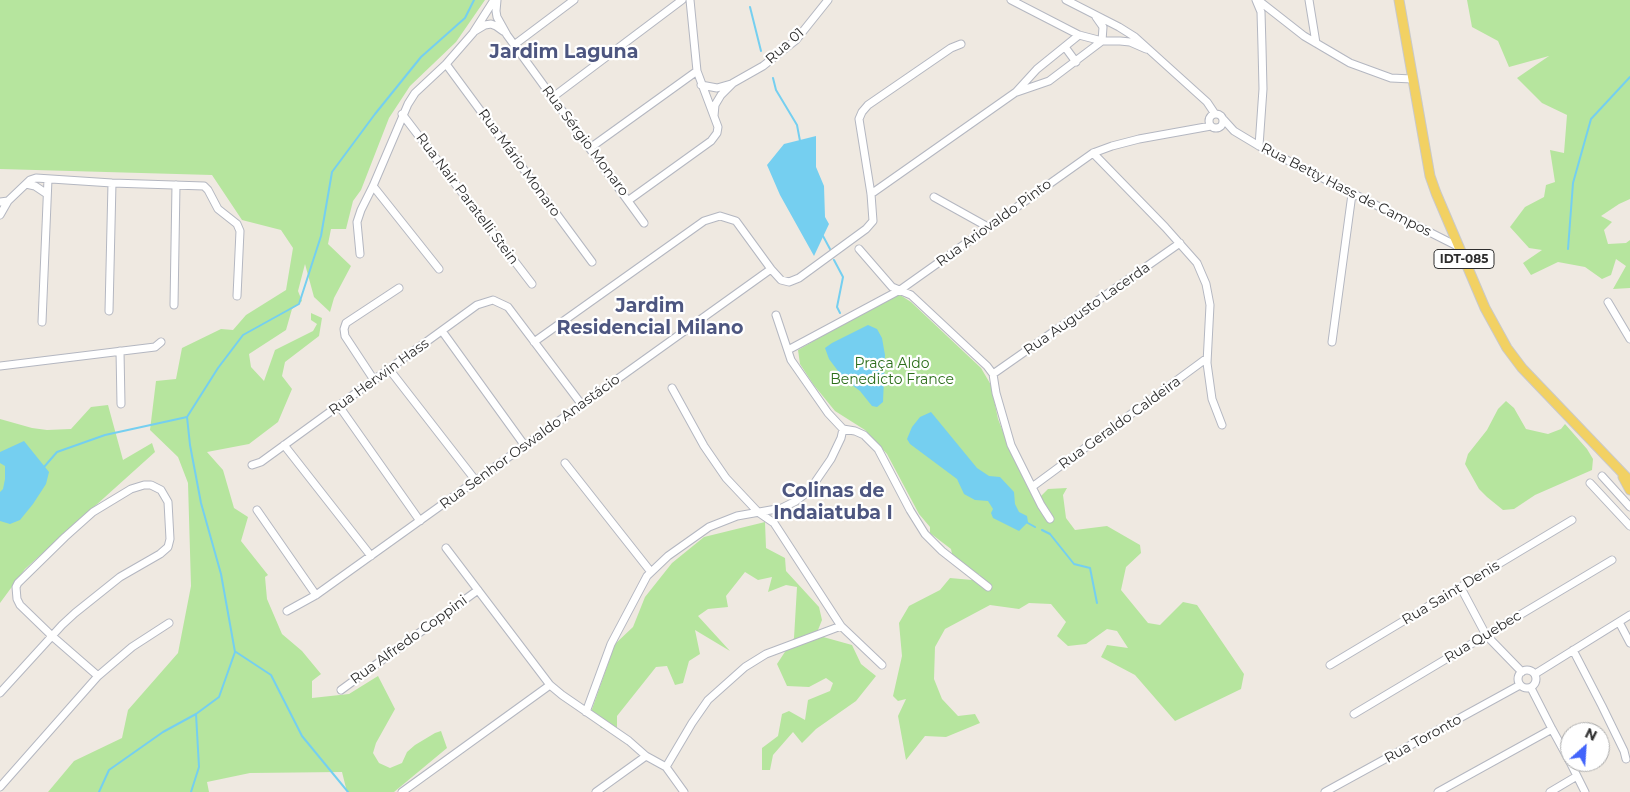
<!DOCTYPE html>
<meta charset="utf-8">
<style>
body{margin:0}
#map{position:relative;width:1630px;height:792px;overflow:hidden;background:#efe9e1;font-family:Montserrat,sans-serif}
canvas{display:block}
.north{position:absolute;left:1560px;top:722px;width:50px;height:50px;box-sizing:border-box;background:#fff;border:1px solid #ababab;border-radius:50%;rotate:26deg;font-size:14px;font-weight:700;line-height:20px;text-align:center;color:#2e2e2e}
.north::after{content:'';display:block;margin:auto;width:18px;height:22px;background:#4264fb;clip-path:polygon(50% 0,100% 100%,50% 72%,0 100%)}
</style>
<div id="map">
<canvas width="1630" height="792"></canvas>
<div class="north">N</div>
</div>
<script>
const c = document.querySelector('canvas').getContext('2d');
c.lineJoin = 'round';
function fill(path, color) { c.fillStyle = color; c.fill(path, 'evenodd'); }
const shape = rows => new Path2D(rows.map(r => 'M' + r).join(''));
function trace(path, color, width, dash) { c.strokeStyle = color; c.lineWidth = width; c.lineCap = dash ? 'butt' : 'round'; c.setLineDash(dash || []); c.stroke(path); }
function write(font, color, halo, rows, align = 'center') {
  c.font = font + ' Montserrat,sans-serif'; c.lineWidth = 4.5; c.setLineDash([]); c.textBaseline = 'middle'; c.strokeStyle = halo; c.fillStyle = color; for (const [text, x, y, turn = 0] of rows) {
    c.save(); c.translate(x, y); c.rotate((+turn || 0) * Math.PI / 180); c.textAlign = isNaN(turn) ? turn : align; if (halo) c.strokeText(text, 0, 0); c.fillText(text, 0, 0); c.restore();
  }
}
const green = shape([
 [0,0,485,0,456,42,410,86,389,118,361,190,353,201,346,229,331,229,328,244,351,266,334,298,330,312,314,297,305,264,298,291,302,301,292,309,286,330,249,354,251,367,264,381,275,350,313,331,317,324,311,320,311,313,322,318,319,336,285,362,282,376,292,389,278,422,249,444,207,452,223,470,234,508,248,517,241,541,268,575,265,577,267,599,282,634,302,651,321,674,312,681,312,698,349,694,378,676,395,709,376,743,373,753,379,763,390,768,402,763,407,752,415,745,435,733,441,731,447,748,394,792,347,792,342,772,250,773,207,782,209,792,48,792,74,761,122,738,128,710,178,653,191,586,188,483,178,457,150,430,156,381,176,379,182,348,221,329,233,330,246,315,286,290,293,248,281,230,242,220,212,175,0,169],
 [1467,0,1630,0,1630,199,1619,204,1601,216,1612,222,1604,230,1608,244,1626,243,1630,240,1630,288,1613,289,1626,266,1616,259,1611,275,1602,279,1585,267,1558,262,1531,275,1523,263,1542,250,1529,248,1510,227,1525,207,1544,197,1546,185,1555,182,1550,150,1564,153,1567,115,1542,103,1517,78,1549,56,1509,67,1498,41,1472,27],
 [897,293,911,302,981,368,991,385,998,419,1012,454,1028,488,1038,499,1048,489,1067,488,1063,495,1066,518,1075,530,1107,526,1140,545,1141,553,1126,567,1121,590,1148,623,1160,625,1183,602,1197,605,1244,674,1241,689,1175,721,1135,675,1101,657,1107,645,1128,648,1117,631,1107,629,1086,644,1068,646,1057,636,1066,622,1051,604,1029,603,1019,609,990,605,945,629,935,647,934,679,942,699,958,716,975,714,980,723,946,737,925,736,906,760,898,716,906,699,898,701,893,696,902,656,899,623,909,606,940,590,950,578,972,580,980,575,954,563,951,549,930,533,930,527,919,514,887,454,865,430,835,411,813,384,800,364,798,350],
 [1506,401,1514,408,1526,429,1548,434,1561,429,1565,424,1587,449,1593,459,1592,470,1535,495,1514,509,1503,510,1487,497,1479,489,1465,464,1468,454,1487,430,1498,409],
 [108,405,123,460,152,443,155,452,25,569,0,603,0,419,32,428,47,430,71,429,91,407],
 [765,522,766,548,785,558,786,571,819,607,822,620,816,635,852,645,861,664,876,676,856,701,816,729,802,743,793,732,773,755,770,770,762,770,762,748,778,736,782,714,789,711,805,720,808,700,830,691,833,683,826,678,809,687,787,686,777,664,794,638,797,587,786,585,768,592,772,577,758,580,745,572,726,596,728,607,708,609,698,616,730,651,695,630,700,654,689,661,683,683,675,685,667,666,656,667,617,716,617,730,601,728,591,712,615,644,633,627,645,597,672,563,704,537]
]);
const water = shape([
 [816,136,816,167,824,186,825,217,829,224,814,256,780,195,767,165,784,144],
 [868,325,877,329,882,338,885,355,883,402,877,407,872,406,860,391,844,379,829,359,825,348,832,343],
 [931,412,977,468,989,476,1000,477,1014,492,1015,504,1019,512,1027,516,1028,522,1019,531,993,518,991,513,993,509,988,501,975,500,964,494,957,479,910,444,907,439,912,427,920,417],
 [24,441,49,472,46,484,33,504,20,520,10,524,0,521,0,492,3,489,5,479,5,466,0,463,0,452]
]);
const stream = shape([
 [750,7,761,51],
 [773,78,776,90,797,125,800,141],
 [823,236,830,249],
 [1568,249,1573,183,1591,119,1630,77],
 [834,260,843,277,837,307,840,313],
 [44,467,57,452,105,435,187,417,218,368,243,335,299,304,321,236,332,172,375,114,421,57,465,18,474,0],
 [1026,522,1035,527],
 [1042,530,1050,534,1074,564,1090,568,1097,603],
 [236,652,271,675,302,736,348,792],
 [99,792,109,770,163,732,196,714,219,697,235,652,221,574,201,503,190,445,187,417],
 [191,792,199,767,196,714]
]);
const minor = shape([
 [497,0,496,11,497,17,507,35,644,223],
 [1011,0,1079,35,1102,41,1120,41,1130,42,1146,49],
 [1066,0,1119,27,1135,37,1207,102,1215,114],
 [1256,0,1261,12,1262,47,1263,89,1259,146],
 [1258,0,1304,36,1350,63,1391,78,1412,79],
 [1309,0,1316,43],
 [475,31,485,25,491,24,496,26,503,31],
 [514,45,574,0],
 [1065,47,1076,62],
 [446,64,592,262],
 [701,85,717,88,731,84],
 [1017,92,1049,81,1102,41,1103,27,1096,17],
 [553,97,682,0],
 '1209 121a7 7 0 1 1 14 0a7 7 0 1 1-14 0Z',
 [402,114,532,284],
 [714,116,715,105,721,95,733,83,763,66,796,40,828,0],
 [1224,120,1234,131,1259,146,1459,247],
 [590,148,697,71],
 [1093,153,1165,227,1197,263,1206,284,1210,305,1207,363,1212,399,1222,425],
 [26,184,35,186,47,194],
 [373,186,439,269],
 [871,194,1016,92,1037,69,1079,35],
 [934,197,988,227],
 [629,200,711,141,717,133,718,127,697,71,690,0],
 [0,202,8,201,30,180,36,178,112,183,204,186,208,190,218,209,237,224,240,231,237,296],
 [0,215,8,201],
 [859,249,892,287,911,295,987,366,993,374,996,393,1011,445,1041,505,1050,519],
 [360,254,357,222,361,210,373,186,408,104,415,93,446,64,473,33,494,0],
 [1608,302,1630,339],
 [174,305,176,185],
 [109,311,112,183],
 [776,315,791,360,828,413,843,429,855,431,864,435,878,449,910,510,925,534,942,551,988,587],
 [42,322,48,179],
 [442,331,525,446],
 [534,342,704,221,720,216,736,221,771,269,781,280,789,282,799,278,866,229,873,221,871,194,859,119,862,112,868,105,951,48,961,44],
 [1332,342,1352,194],
 [788,350,900,290,1093,153,1112,146,1139,139,1211,126],
 [120,351,121,404],
 [0,366,155,347,161,342],
 [389,369,476,481],
 [993,374,1180,243],
 [374,380,345,336,344,329,346,323,399,288],
 [672,388,704,446,726,478,758,512,774,523,841,626,882,665],
 [339,406,420,521],
 [284,445,371,556],
 [565,463,651,572],
 [252,465,261,462,477,305,493,300,508,307,582,405],
 [1602,476,1630,507],
 [1590,483,1630,526],
 [1032,487,1207,358],
 [257,510,316,595],
 [446,548,550,685,562,695,629,741,646,756,666,767,684,792],
 [1461,588,1486,635,1522,672],
 [287,611,316,595,771,269],
 [1619,622,1630,643],
 [1573,650,1602,706,1624,751,1626,759],
 [1330,665,1572,520],
 '1518 679a9 9 0 1 1 18 0a9 9 0 1 1-18 0Z',
 [1535,674,1630,615],
 [1531,688,1552,729,1570,762],
 [341,690,478,590],
 [0,693,52,636,62,625,75,613,120,577,160,554,168,547,170,539,168,502,161,490,151,485,144,485,131,489,93,512,65,537,18,583,16,587,17,599,20,605,52,636,98,676],
 [586,712,611,644,647,576,668,556,709,527,737,516,782,508,796,501,809,491,831,459,841,438,843,429],
 [1354,714,1612,560],
 [1570,762,1585,792],
 [666,767,692,723,708,700,745,667,766,654,841,626],
 [0,787,98,676,132,647,169,623],
 [402,792,550,685],
 [596,792,646,756],
 [1325,792,1520,685],
 [1438,792,1552,729],
 [1550,792,1577,776]
]);
const major = shape([
 [1399,0,1430,176,1436,193,1485,308,1507,348,1522,368,1630,481],
 [1623,477,1630,490]
]);
const shields = [
 [1464,259,60]
];
const shieldNames = [
 ["IDT-085",1464,259]
];
const streetNames = [
 ["Rua 01",785,46,-42],
 ["Rua Sérgio Monaro",585,141,53],
 ["Rua Mário Monaro",519,163,54],
 ["Rua Betty Hass de Campos",1346,190,27],
 ["Rua Nair Paratelli Stein",467,199,53],
 ["Rua Ariovaldo Pinto",994,223,-36],
 ["Rua Augusto Lacerda",1087,309,-35],
 ["Rua Herwin Hass",379,377,-36],
 ["Rua Geraldo Caldeira",1120,423,-36],
 ["Rua Senhor Oswaldo Anastácio",530,442,-36],
 ["Rua Saint Denis",1451,593,-31],
 ["Rua Quebec",1483,637,-31],
 ["Rua Alfredo Coppini",409,640,-36],
 ["Rua Toronto",1423,739,-29]
];
const parkNames = [
 ["Praça Aldo",892,364],
 ["Benedicto France",892,380]
];
const districtNames = [
 ["Jardim Laguna",564,52],
 ["Jardim",650,306],
 ["Residencial Milano",650,328],
 ["Colinas de",833,491],
 ["Indaiatuba I",833,513]
];
fill(green, '#b6e59e');
fill(water, '#75cff0');
trace(stream, '#75cff0', 2);
trace(minor, '#b4b7c1', 9);
trace(major, '#c9c9c9', 11);
trace(minor, '#fff', 7);
trace(major, '#f2d163', 9);
for (const [x, y, w] of shields) { const box = new Path2D(); box.roundRect(x - w / 2, y - 9.5, w, 19, 4); c.fillStyle = '#fff'; c.fill(box); trace(box, '#2e2e2e', 1); }
write('bold 12px', '#2e2e2e', null, shieldNames);
write('14px', '#2e2e2e', '#fff', streetNames);
write('14px', '#2c6e1b', '#fff', parkNames);
write('bold 19px', '#4d5680', '#fff', districtNames);
</script>
